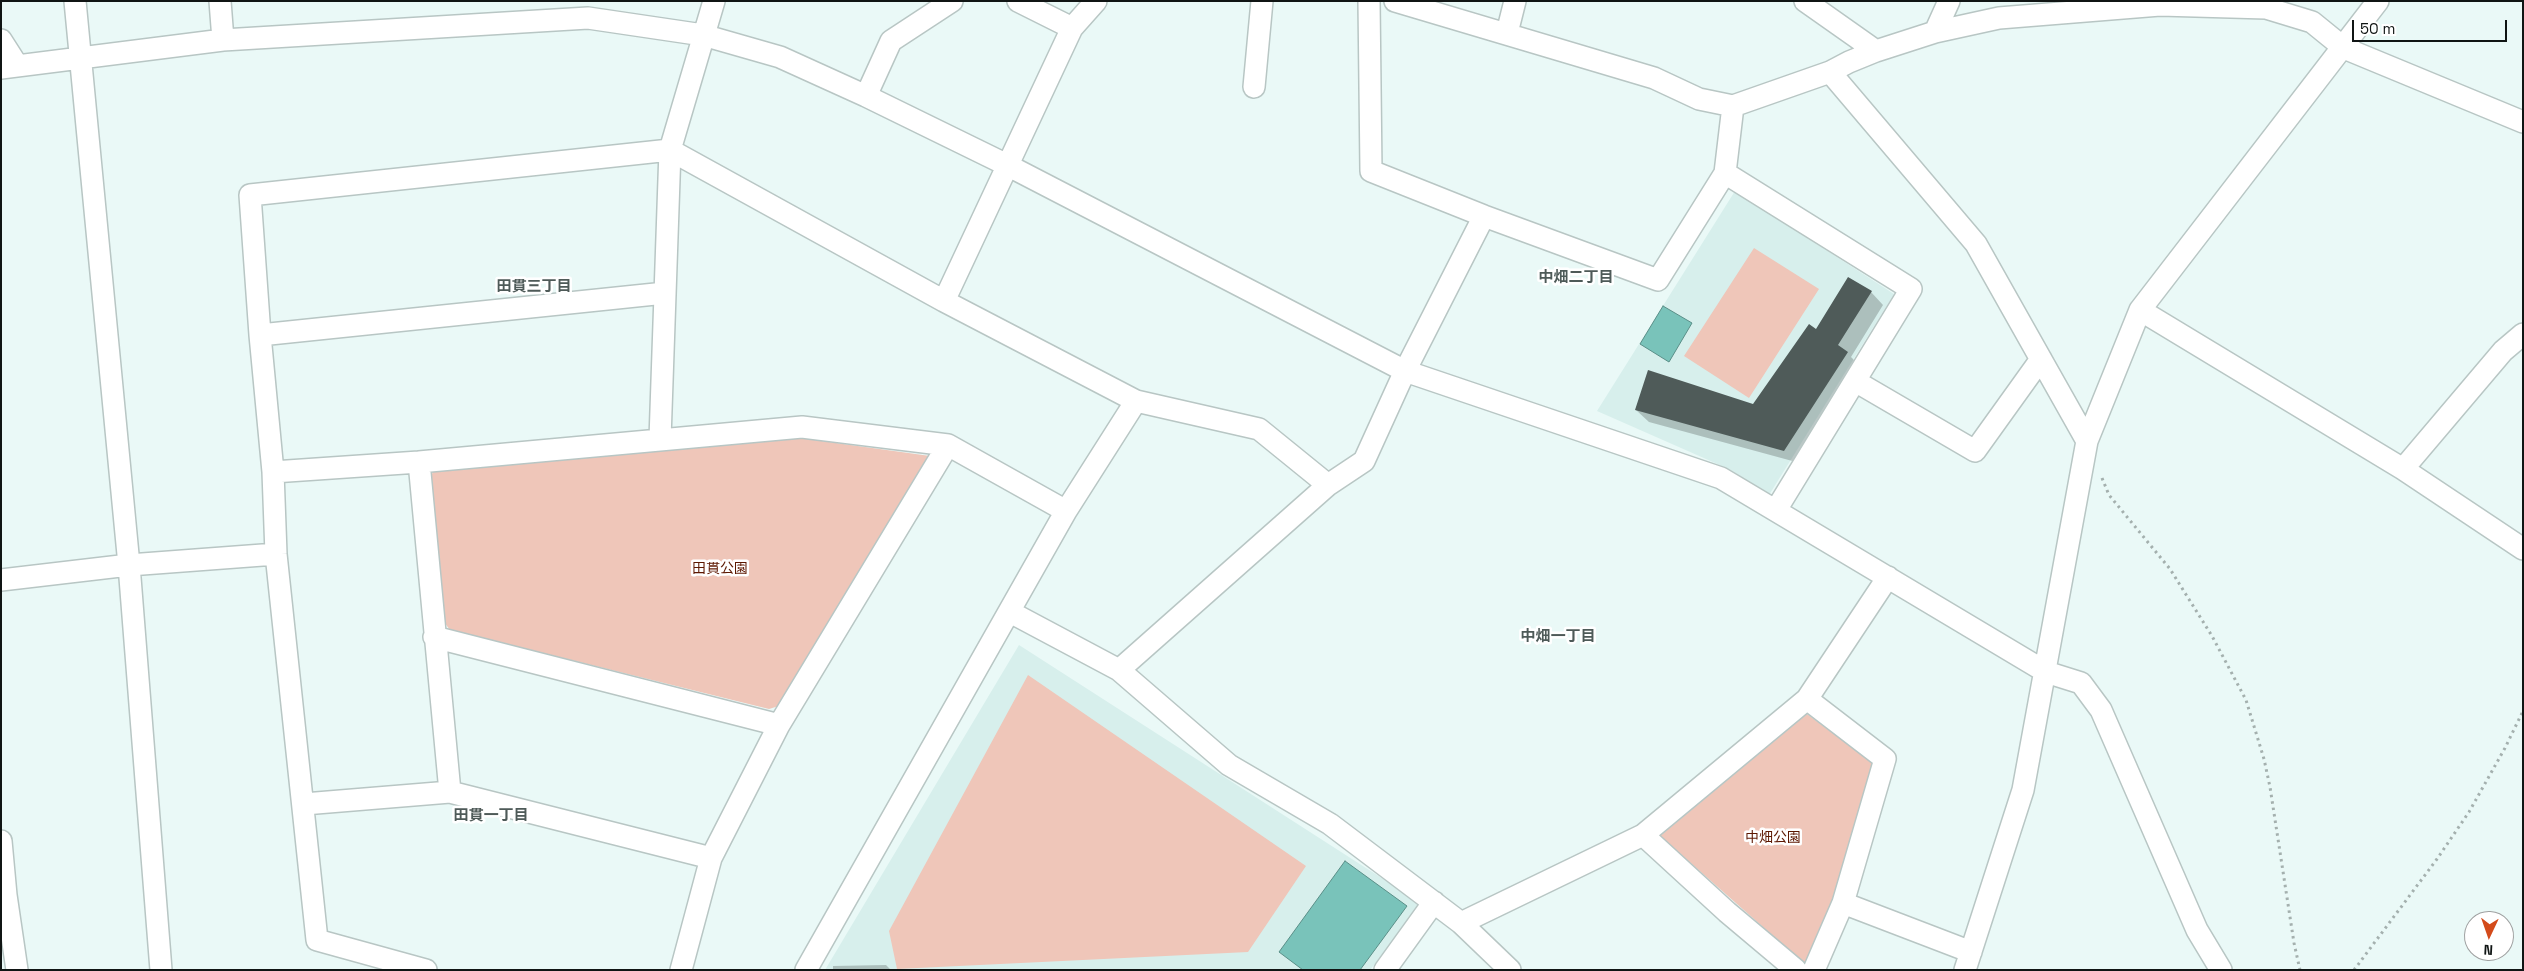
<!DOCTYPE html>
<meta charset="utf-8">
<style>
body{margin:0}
#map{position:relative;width:2524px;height:971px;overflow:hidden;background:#eaf9f7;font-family:"Space Grotesk",sans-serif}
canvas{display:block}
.frame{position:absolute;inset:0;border:2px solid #101514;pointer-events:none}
.north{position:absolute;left:2464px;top:911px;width:50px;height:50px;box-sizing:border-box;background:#fff;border:1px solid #9fa1a1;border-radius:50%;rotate:183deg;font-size:14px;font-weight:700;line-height:20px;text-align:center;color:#101514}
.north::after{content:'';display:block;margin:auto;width:18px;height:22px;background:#d34b1b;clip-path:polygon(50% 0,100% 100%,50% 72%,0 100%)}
.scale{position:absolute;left:2352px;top:20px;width:155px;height:22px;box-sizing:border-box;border:2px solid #101514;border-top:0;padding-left:6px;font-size:15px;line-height:18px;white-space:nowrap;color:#101514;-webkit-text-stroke:4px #fff;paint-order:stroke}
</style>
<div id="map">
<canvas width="2524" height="971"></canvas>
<div class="frame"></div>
<div class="north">N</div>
<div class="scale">50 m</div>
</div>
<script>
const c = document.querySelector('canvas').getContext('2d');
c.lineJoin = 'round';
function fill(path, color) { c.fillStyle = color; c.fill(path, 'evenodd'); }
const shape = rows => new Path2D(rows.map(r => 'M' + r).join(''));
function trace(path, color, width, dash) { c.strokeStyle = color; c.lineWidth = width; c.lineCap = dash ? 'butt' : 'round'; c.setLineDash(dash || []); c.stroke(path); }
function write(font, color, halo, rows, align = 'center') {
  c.font = font + ' "Space Grotesk","Noto Sans JP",sans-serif'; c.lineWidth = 5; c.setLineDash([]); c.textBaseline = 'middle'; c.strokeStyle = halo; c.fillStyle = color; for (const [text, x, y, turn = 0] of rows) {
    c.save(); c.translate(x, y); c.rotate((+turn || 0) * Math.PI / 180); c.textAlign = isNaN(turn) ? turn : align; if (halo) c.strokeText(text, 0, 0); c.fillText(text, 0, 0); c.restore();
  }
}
const built = shape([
 [1735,191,1894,294,1769,495,1731,470,1597,411],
 [1019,645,1422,904,1370,970,825,970]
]);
const green = shape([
 [1754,248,1819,289,1749,398,1684,356],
 [800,438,930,456,782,705,769,709,450,630,441,618,430,480,433,471],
 [1028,675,1306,866,1248,952,897,969,889,931],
 [1807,714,1873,763,1833,898,1806,965,1660,836]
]);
const water = shape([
 [1663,306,1692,323,1669,362,1640,344,1663,306],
 [1345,861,1407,906,1360,970,1303,970,1279,952,1345,861]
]);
const shadow = shape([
 [1849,278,1871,292,1883,305,1851,357,1859,365,1796,462,1649,422,1636,410,1754,405,1816,331],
 [886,965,891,970,833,970,833,966]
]);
const building = shape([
 [1848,277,1872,291,1838,345,1848,352,1784,451,1635,410,1648,370,1753,404,1809,324,1816,329]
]);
const path = shape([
 [2102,478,2109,495,2170,569,2212,636,2246,700,2264,759,2270,787,2294,943,2300,970],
 [2354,970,2437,859,2469,812,2505,748,2523,711]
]);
const minor = shape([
 [75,1,129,565,161,970],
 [220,1,223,40],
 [1018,1,1072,28],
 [1369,1,1371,171,1484,216,1658,280,1725,173,1733,106],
 [1395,1,1654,78,1699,99,1733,106,1830,72,1849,62,1876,51,1935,32,1999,18,2160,5,2266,8,2312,22,2344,48,2523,122],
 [1805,1,1876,51],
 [1935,32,1949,1],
 [1507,33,1515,1],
 [1,40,17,65],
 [1,68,223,40,588,18,703,35,780,57,866,96,1009,166,1405,371,1721,478,2046,672,2081,683,2101,710,2197,930,2221,970],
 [1830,72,1976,244,2087,441],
 [1254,87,1262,1],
 [866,96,891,41,952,1],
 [1725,173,1911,289,1776,510],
 [944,301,1072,28,1096,1],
 [2140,310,2403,469,2523,549],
 [260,335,665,293],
 [1855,381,1975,451,2041,359],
 [660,439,670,150,714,1],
 [419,462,450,792],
 [2403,469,2503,351,2523,334],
 [273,472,419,462,802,427,948,445,1066,511],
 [1,580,129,565,276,554],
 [1010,612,1119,670,1229,765,1330,824,1461,923,1510,970],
 [434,637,779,725],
 [1119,670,1328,485,1364,461,1405,371,1484,216],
 [1807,699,1885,759,1843,903,1814,970],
 [304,804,450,792,711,858],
 [1643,835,1727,912,1796,970],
 [1,841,6,895,17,970],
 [1843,903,1971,952],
 [1461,923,1643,835,1807,699,1888,577],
 [426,970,317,940,276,554,273,472,260,335,250,195,670,150,944,301,1136,401,1259,429,1328,485],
 [681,970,711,858,779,725,948,445],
 [806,970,1066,511,1136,401],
 [1385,970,1434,902],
 [1965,970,2023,790,2087,441,2140,310,2378,1]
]);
const parkNames = [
 ["田貫公園",720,569],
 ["中畑公園",1773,838]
];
const neighbourhoodNames = [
 ["中畑二丁目",1576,278],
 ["田貫三丁目",534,287],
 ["中畑一丁目",1558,637],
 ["田貫一丁目",491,816]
];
fill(built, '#d7efec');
fill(green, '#efc6b9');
fill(water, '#79c3ba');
trace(water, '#5a8f88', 1);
fill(shadow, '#0003');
fill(building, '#4f5b59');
trace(minor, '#b8c6c4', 24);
trace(path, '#a4b0ae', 3, [2.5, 4]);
trace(minor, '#fff', 21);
write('14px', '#5c1700', '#fff', parkNames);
write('bold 15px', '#4e5a58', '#fff', neighbourhoodNames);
</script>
